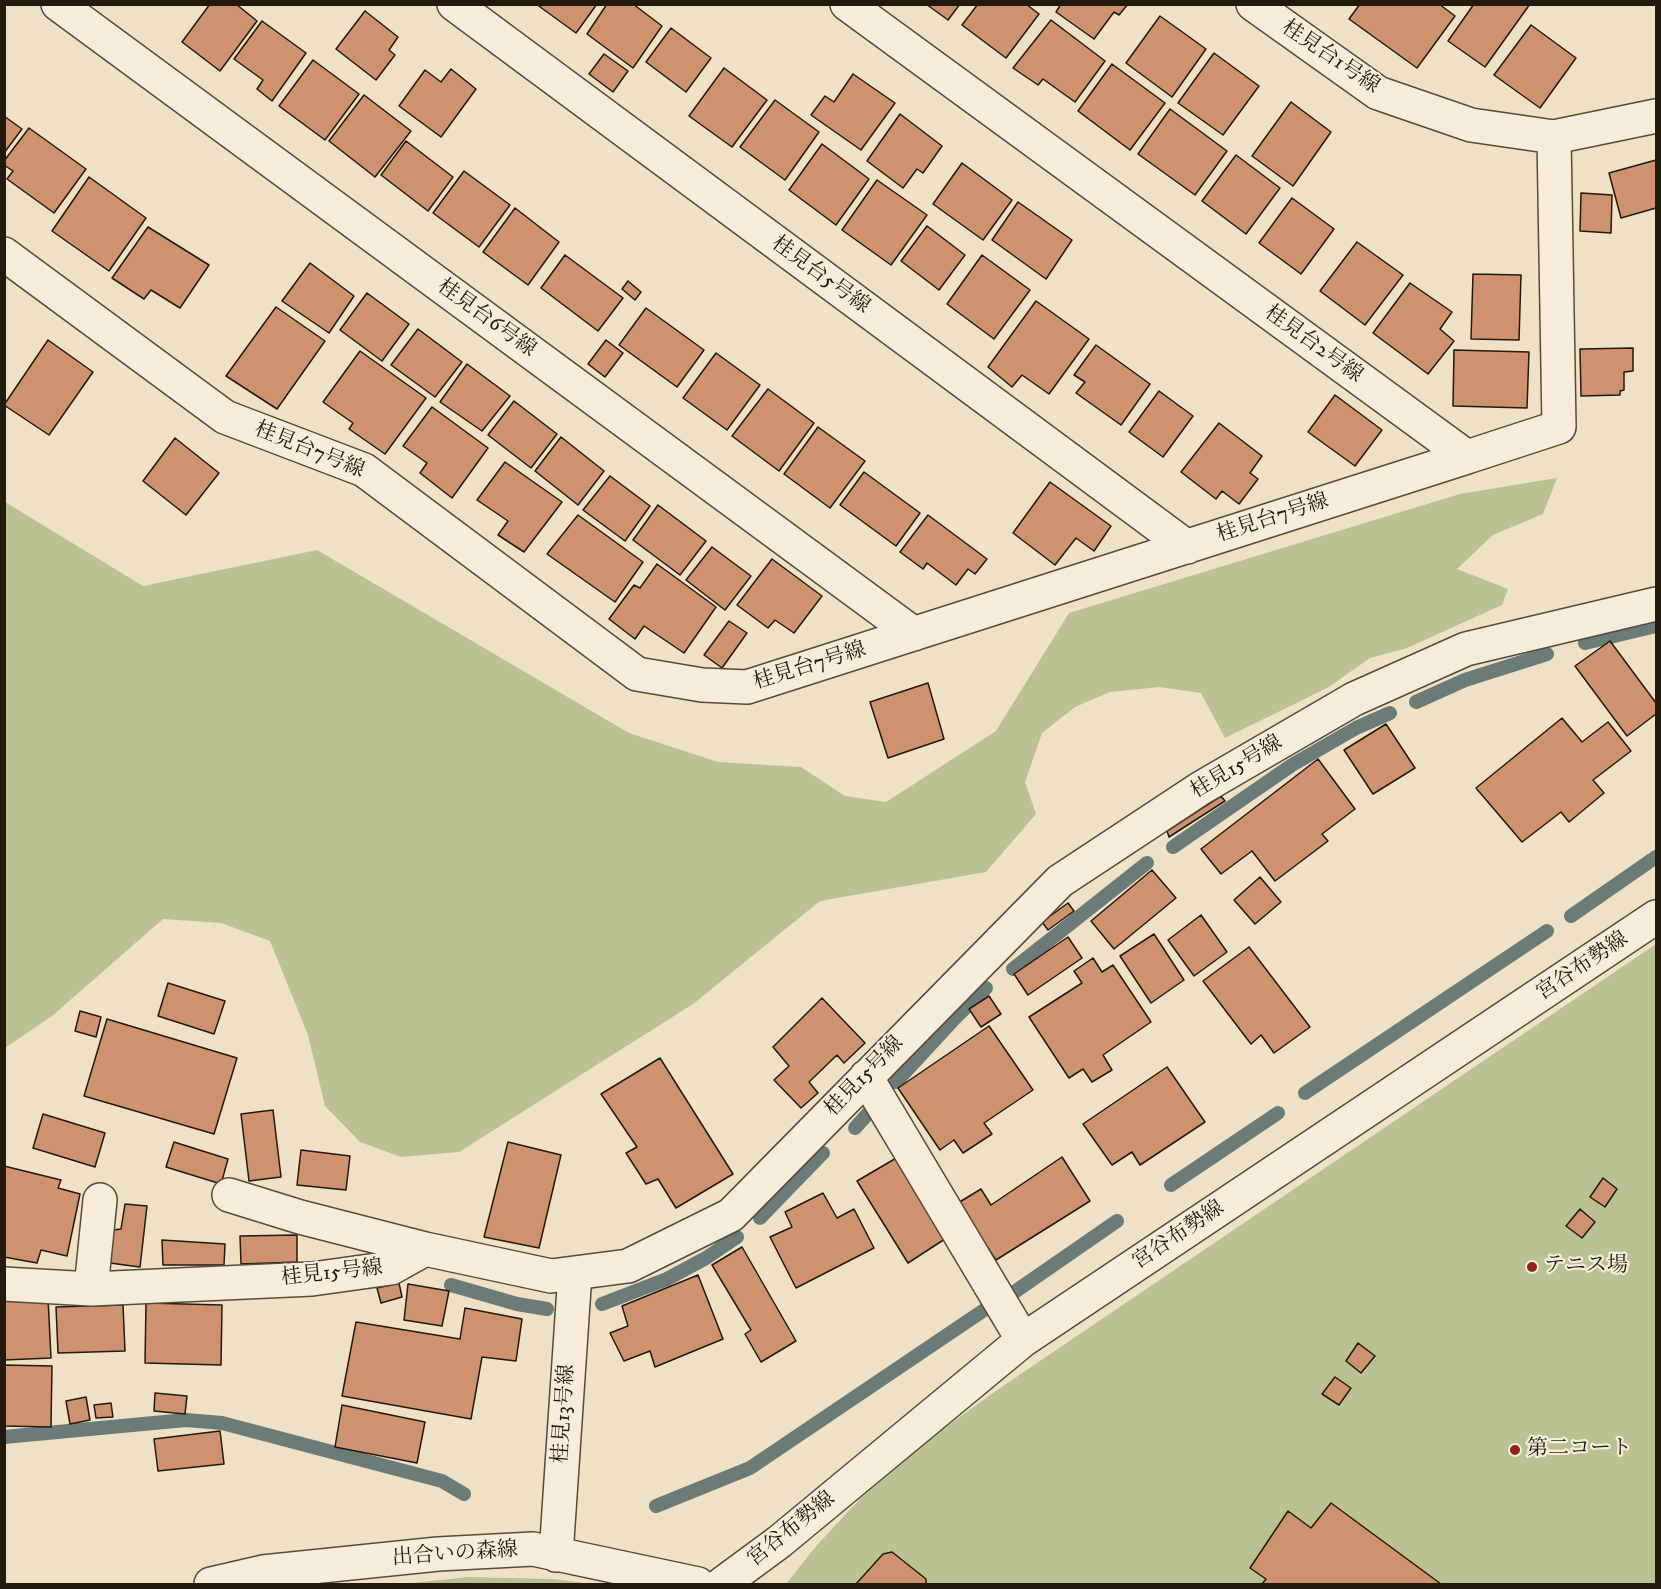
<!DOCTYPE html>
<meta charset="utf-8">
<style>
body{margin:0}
#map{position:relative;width:1661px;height:1589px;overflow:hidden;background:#efe1c5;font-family:"IM FELL DW Pica",serif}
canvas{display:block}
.frame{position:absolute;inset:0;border:6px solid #22190f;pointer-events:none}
</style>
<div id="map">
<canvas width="1661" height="1589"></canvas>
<div class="frame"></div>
</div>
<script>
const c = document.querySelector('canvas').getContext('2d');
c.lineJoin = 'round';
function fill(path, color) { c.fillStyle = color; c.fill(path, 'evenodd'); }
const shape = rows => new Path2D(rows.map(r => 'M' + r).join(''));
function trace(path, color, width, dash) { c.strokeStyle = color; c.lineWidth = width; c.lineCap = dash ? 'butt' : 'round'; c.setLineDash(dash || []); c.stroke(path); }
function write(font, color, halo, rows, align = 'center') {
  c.font = font + ' "IM FELL DW Pica","Noto Serif JP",serif'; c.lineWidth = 4.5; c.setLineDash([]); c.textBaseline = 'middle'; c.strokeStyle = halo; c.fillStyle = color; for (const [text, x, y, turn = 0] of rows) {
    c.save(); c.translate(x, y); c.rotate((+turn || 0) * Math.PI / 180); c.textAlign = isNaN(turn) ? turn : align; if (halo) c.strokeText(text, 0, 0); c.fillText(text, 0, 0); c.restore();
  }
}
const green = shape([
 [1557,478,1543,514,1493,535,1457,569,1508,589,1502,605,1407,648,1370,658,1329,687,1225,738,1201,693,1159,687,1110,692,1075,707,1042,733,1025,782,1036,814,986,872,820,901,693,1004,459,1152,401,1157,360,1142,325,1106,308,1035,270,941,221,923,163,919,52,1016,5,1048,5,502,143,586,317,550,629,733,718,762,801,767,845,796,886,802,996,731,1069,613,1460,494],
 [1656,944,1656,1584,786,1584,817,1545,861,1498,932,1437,1000,1388],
 [468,1577,554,1579,591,1584,403,1584]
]);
const stream = shape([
 [1585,643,1656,626],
 [1416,702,1465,680,1547,654],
 [1173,847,1292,765,1356,728,1390,713],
 [1571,916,1656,857],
 [1013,969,1147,863],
 [896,1082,955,1018,986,988],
 [1305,1093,1547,931],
 [855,1128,873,1108],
 [1171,1185,1278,1113],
 [760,1218,823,1153],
 [451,1285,517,1304,547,1309],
 [1013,1293,1117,1221],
 [602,1304,667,1279,706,1258,737,1237],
 [4,1437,186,1420,222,1423,442,1481,464,1494],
 [656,1506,750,1468,996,1302]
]);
const building = shape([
 [210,4,236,4,257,21,220,71,182,42,210,4],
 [536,4,597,4,576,33,536,4],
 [607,4,633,4,662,26,633,68,587,34,607,4],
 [926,4,960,4,948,20,926,4],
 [978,4,1026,4,1039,14,1006,58,962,25,978,4],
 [1061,4,1128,4,1119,15,1114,12,1094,39,1056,12,1061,4],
 [1360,4,1439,4,1455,16,1417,68,1349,19,1360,4],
 [1474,4,1530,4,1485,67,1448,41,1474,4],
 [365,11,398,37,389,50,395,55,376,80,336,49,365,11],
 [1160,16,1206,49,1172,97,1126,63,1160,16],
 [1051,20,1105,61,1075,102,1043,79,1038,85,1013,68,1051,20],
 [262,21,306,53,272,101,257,89,263,80,234,59,262,21],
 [1531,25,1576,58,1540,108,1494,75,1531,25],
 [671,28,711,58,686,92,646,62,671,28],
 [1214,53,1259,86,1223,135,1178,103,1214,53],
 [604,54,628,71,613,92,589,74,604,54],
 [313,60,359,94,325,140,279,106,313,60],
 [1112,64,1165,103,1130,150,1078,111,1112,64],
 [724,68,767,100,732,147,689,116,724,68],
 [451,69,476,89,441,137,399,106,425,70,441,82,451,69],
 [853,74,895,103,861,150,811,115,825,96,834,102,853,74],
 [364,95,411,131,375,177,329,141,364,95],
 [775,100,819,132,785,180,740,147,775,100],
 [1291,102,1331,132,1293,186,1252,156,1291,102],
 [1170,109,1227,151,1195,195,1138,154,1170,109],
 [900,114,942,146,923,173,917,169,903,188,867,161,900,114],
 [4,116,22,129,4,153,4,116],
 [29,128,86,169,54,213,7,179,13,171,4,165,4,161,29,128],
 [406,141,453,177,428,211,381,175,406,141],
 [822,144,869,179,836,225,789,190,822,144],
 [1236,155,1280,188,1246,234,1202,201,1236,155],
 [1656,160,1656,208,1621,218,1609,173,1656,160],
 [962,163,1012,200,983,240,933,204,962,163],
 [464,171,510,205,479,247,433,213,464,171],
 [89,177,146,218,109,271,52,231,89,177],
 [877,180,927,215,891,265,842,230,877,180],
 [1581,193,1612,195,1611,233,1580,231,1581,193],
 [1292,198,1334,229,1301,274,1259,243,1292,198],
 [1018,202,1072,240,1046,279,992,240,1018,202],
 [515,208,559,242,528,285,483,252,515,208],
 [927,226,965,255,939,290,901,261,927,226],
 [148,227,209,265,180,308,151,290,144,299,112,278,148,227],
 [1357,242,1403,275,1365,325,1320,291,1357,242],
 [565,255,623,298,598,331,541,288,565,255],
 [982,255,1030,290,994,339,947,304,982,255],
 [310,263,354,296,329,333,282,301,310,263],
 [1473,274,1521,275,1519,340,1471,339,1473,274],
 [628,281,641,292,635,300,622,289,628,281],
 [1410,283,1452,312,1440,329,1454,341,1428,374,1373,333,1410,283],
 [367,293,409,324,382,361,340,330,367,293],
 [1036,301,1089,339,1049,394,1022,375,1012,387,988,367,1036,301],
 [276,307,325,341,277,409,226,376,276,307],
 [646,308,704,350,677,387,619,345,646,308],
 [418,329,462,362,435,397,391,365,418,329],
 [48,340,93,372,49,435,4,405,48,340],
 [606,340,623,353,605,377,588,364,606,340],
 [1096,345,1150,384,1121,425,1076,393,1085,382,1074,375,1096,345],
 [1633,348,1633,371,1624,372,1624,390,1620,391,1620,395,1581,396,1580,349,1633,348],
 [1454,350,1529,352,1527,408,1453,406,1454,350],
 [360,351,426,398,385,454,349,429,353,423,323,402,360,351],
 [716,353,760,385,727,430,683,398,716,353],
 [467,364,510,396,482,431,440,402,467,364],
 [768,389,814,423,779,471,732,436,768,389],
 [1159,391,1193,416,1163,457,1129,432,1159,391],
 [1335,395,1382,430,1355,466,1308,432,1335,395],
 [514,401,557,434,531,468,488,435,514,401],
 [432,407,488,448,452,498,420,473,427,463,403,446,432,407],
 [1219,423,1262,456,1250,473,1258,479,1239,504,1222,491,1216,499,1181,472,1219,423],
 [818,427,865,461,830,508,784,474,818,427],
 [561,437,604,471,578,505,535,471,561,437],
 [175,438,219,473,186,515,143,481,175,438],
 [505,462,562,502,524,552,498,535,508,521,477,500,505,462],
 [864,472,920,513,896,546,840,505,864,472],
 [610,476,650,506,625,541,583,510,610,476],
 [1050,482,1111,526,1094,551,1076,538,1055,565,1013,533,1050,482],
 [658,505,706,541,680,575,633,540,658,505],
 [578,515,643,562,615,602,547,554,578,515],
 [928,515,987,559,975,574,968,569,956,585,927,563,923,569,900,552,928,515],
 [712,547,751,576,725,610,686,580,712,547],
 [772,559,822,596,794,633,775,620,768,628,737,605,772,559],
 [657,564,716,607,684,653,644,626,635,639,609,619,634,585,640,588,657,564],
 [729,621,747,633,722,668,704,655,729,621],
 [1610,641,1656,703,1656,714,1627,736,1575,666,1610,641],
 [928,683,944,739,888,758,870,702,928,683],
 [1562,718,1582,742,1608,722,1631,751,1593,780,1604,793,1569,822,1561,812,1522,842,1476,788,1562,718],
 [1386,724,1415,768,1373,794,1344,750,1386,724],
 [1318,759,1355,809,1322,834,1328,841,1275,881,1252,851,1221,874,1201,849,1318,759],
 [1221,796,1225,801,1169,837,1167,831,1221,796],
 [1152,870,1176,898,1114,949,1091,921,1152,870],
 [1260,877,1281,902,1255,924,1234,900,1260,877],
 [1068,903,1074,911,1048,930,1042,922,1068,903],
 [1201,915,1227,952,1194,976,1168,940,1201,915],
 [1154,934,1184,980,1151,1003,1120,956,1154,934],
 [1068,937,1082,958,1028,995,1014,974,1068,937],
 [1249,947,1310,1027,1274,1053,1261,1035,1251,1044,1203,981,1249,947],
 [1093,958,1102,972,1113,965,1151,1022,1103,1055,1112,1070,1092,1082,1083,1069,1069,1078,1029,1017,1082,983,1074,971,1093,958],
 [168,983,225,1001,214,1034,158,1016,168,983],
 [989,996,1001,1014,981,1027,969,1009,989,996],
 [822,998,865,1043,844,1063,837,1055,809,1082,818,1093,801,1108,774,1080,789,1066,773,1047,822,998],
 [80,1011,101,1017,96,1037,75,1031,80,1011],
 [107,1019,237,1058,214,1134,84,1096,107,1019],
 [989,1026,1033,1090,984,1123,992,1134,963,1153,954,1140,940,1150,898,1088,989,1026],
 [660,1058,733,1174,676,1208,658,1179,646,1184,626,1153,637,1147,601,1094,660,1058],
 [1167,1067,1205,1122,1140,1165,1132,1152,1112,1165,1083,1124,1167,1067],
 [273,1110,281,1177,249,1181,241,1114,273,1110],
 [43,1114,105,1133,95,1167,33,1148,43,1114],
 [174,1142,228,1159,221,1184,166,1167,174,1142],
 [508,1142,561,1155,539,1248,484,1237,508,1142],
 [301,1150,350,1156,346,1190,297,1185,301,1150],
 [898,1157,948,1237,908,1263,857,1181,898,1157],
 [1062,1157,1090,1201,996,1260,958,1203,981,1189,991,1205,1062,1157],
 [4,1166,61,1180,58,1188,80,1194,67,1256,41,1250,37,1263,4,1257,4,1166],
 [1603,1178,1617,1189,1605,1207,1590,1197,1603,1178],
 [823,1193,837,1218,854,1209,874,1248,796,1288,770,1237,792,1227,785,1212,823,1193],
 [125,1204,147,1206,140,1267,110,1263,113,1230,121,1229,125,1204],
 [1580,1209,1595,1222,1582,1238,1566,1226,1580,1209],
 [297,1235,297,1262,241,1264,240,1236,297,1235],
 [162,1240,225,1244,224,1265,163,1265,162,1240],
 [742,1247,796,1341,761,1362,745,1334,751,1330,712,1265,742,1247],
 [698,1275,723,1339,655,1367,650,1351,624,1361,610,1333,628,1326,622,1306,698,1275],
 [399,1283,402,1297,381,1303,377,1288,399,1283],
 [408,1284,449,1291,442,1326,404,1320,408,1284],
 [48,1298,51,1358,4,1360,4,1300,48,1298],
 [146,1303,222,1305,221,1365,145,1363,146,1303],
 [123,1305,125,1351,58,1353,56,1307,123,1305],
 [465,1308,522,1319,516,1361,482,1357,471,1419,342,1396,356,1322,460,1339,465,1308],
 [1358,1343,1375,1356,1361,1373,1346,1361,1358,1343],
 [4,1365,52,1366,51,1427,4,1426,4,1365],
 [1335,1377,1351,1388,1339,1405,1322,1394,1335,1377],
 [155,1393,187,1396,185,1414,154,1411,155,1393],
 [86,1397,90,1420,70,1424,66,1401,86,1397],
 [111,1403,113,1417,96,1418,94,1405,111,1403],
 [342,1405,425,1422,417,1463,335,1447,342,1405],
 [220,1431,224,1464,158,1471,154,1439,220,1431],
 [1331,1503,1441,1584,1262,1584,1266,1579,1250,1568,1288,1511,1311,1528,1331,1503],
 [892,1552,926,1579,926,1584,856,1584,883,1554,892,1552]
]);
const minor = shape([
 [58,4,914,634],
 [454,4,1187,547],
 [847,4,1467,457,1559,427,1554,137],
 [1253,4,1378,93,1471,125,1554,137,1656,116],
 [4,254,225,417,364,470,637,674,702,685,747,687,1467,457],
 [866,1077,1023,1340],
 [229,1195,300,1217,425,1249],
 [4,1284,91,1289,312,1279,391,1268,425,1249,551,1276,628,1266,731,1215,1060,881,1201,788,1354,699,1466,649,1656,604],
 [91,1289,100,1200],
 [556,1555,575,1273],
 [211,1584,263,1572,438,1554,533,1549,698,1584],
 [722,1584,779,1542,1023,1340,1656,917]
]);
const markers = [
 [1532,1267,6,"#8f2418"],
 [1515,1450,6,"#8f2418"]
];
const streetNames = [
 ["桂見台1号線",1330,58,34],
 ["桂見台5号線",820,276,36],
 ["桂見台6号線",486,319,36],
 ["桂見台2号線",1313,345,36],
 ["桂見台7号線",309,451,22],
 ["桂見台7号線",1273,519,-18],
 ["桂見台7号線",810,667,-17],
 ["桂見15号線",1237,768,-31],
 ["宮谷布勢線",1583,967,-34],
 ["桂見15号線",865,1077,-46],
 ["宮谷布勢線",1179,1236,-34],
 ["桂見15号線",332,1274,-6],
 ["桂見13号線",565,1414,-86],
 ["宮谷布勢線",792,1530,-39],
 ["出合いの森線",455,1555,-4]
];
const poiNames = [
 ["テニス場",1544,1267],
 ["第二コート",1527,1450]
];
fill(green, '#bac294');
trace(stream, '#6b7b77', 14);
fill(building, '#cf926f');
trace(building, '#22190f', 1.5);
trace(minor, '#554b3c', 36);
trace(minor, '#f5ecd9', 33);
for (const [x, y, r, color] of markers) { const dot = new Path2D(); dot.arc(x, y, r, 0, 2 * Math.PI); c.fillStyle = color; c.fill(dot); trace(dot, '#f5ecd9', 2); }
write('21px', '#22190f', '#f5ecd9', streetNames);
write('21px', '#22190f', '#f5ecd9', poiNames, 'left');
</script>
